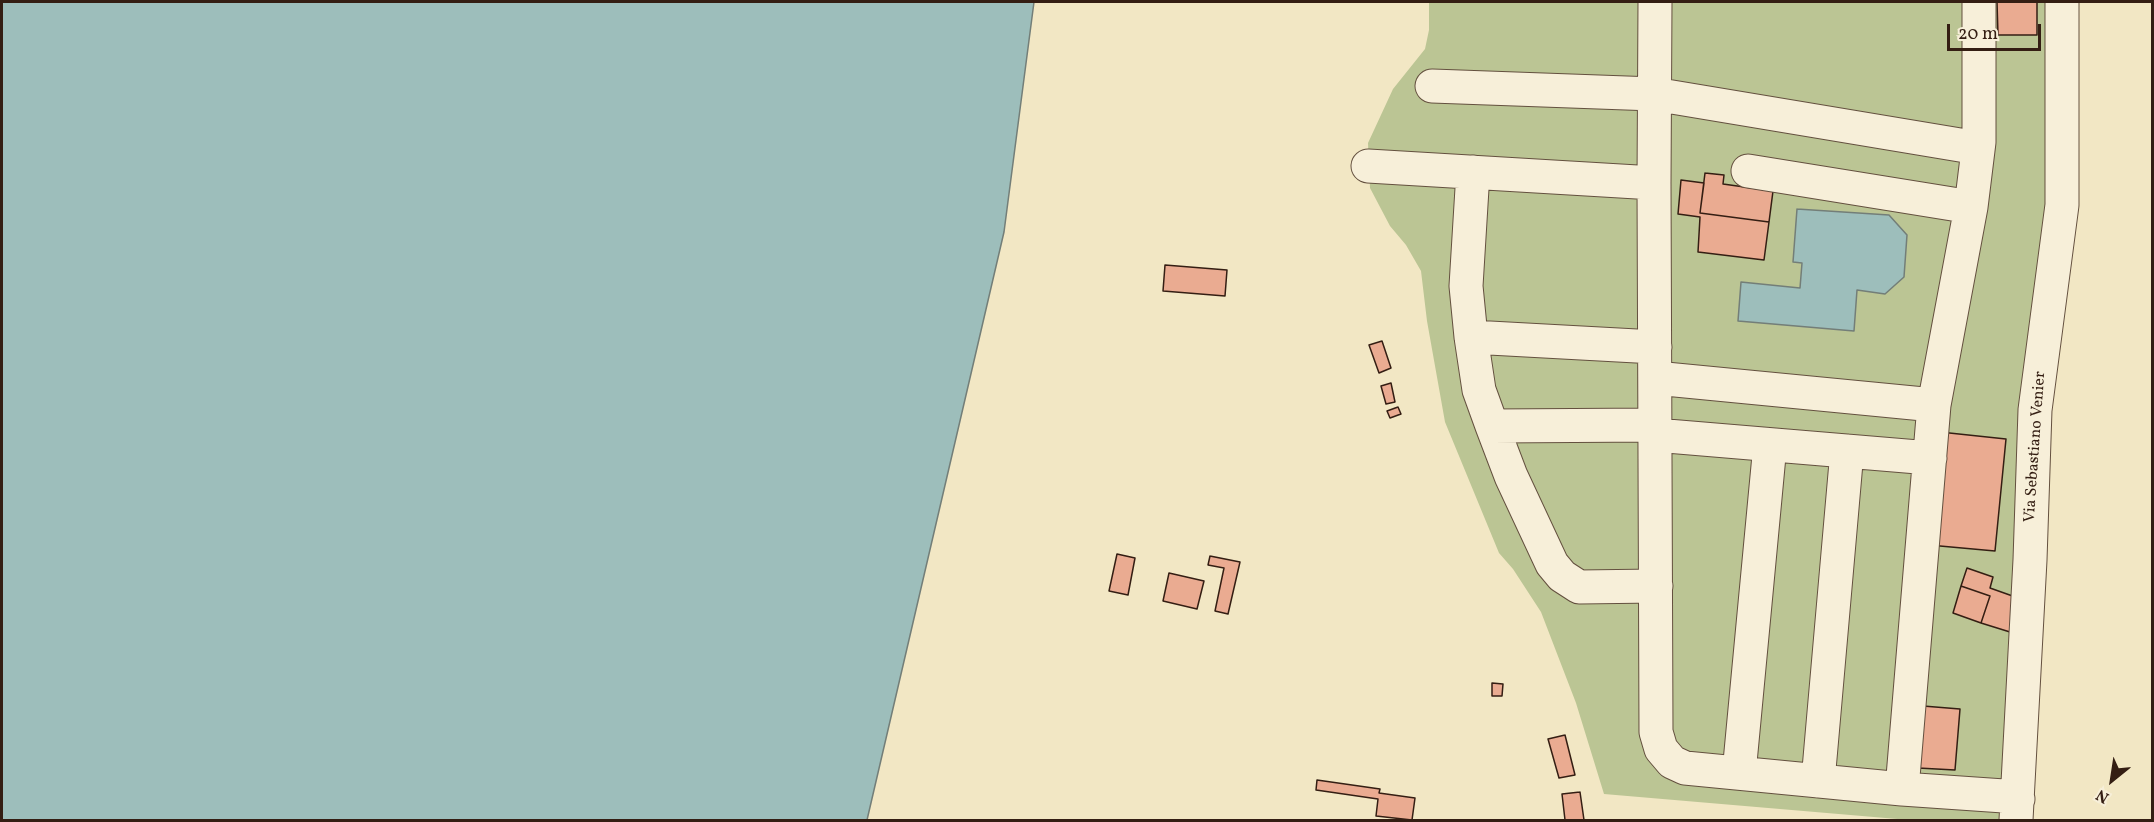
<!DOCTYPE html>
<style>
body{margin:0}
#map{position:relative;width:2154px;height:822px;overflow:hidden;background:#f2e7c4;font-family:Vollkorn,serif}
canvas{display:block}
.frame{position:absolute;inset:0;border:3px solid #341e13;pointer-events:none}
.north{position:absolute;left:2082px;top:750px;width:60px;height:60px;-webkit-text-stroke:4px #f7efd9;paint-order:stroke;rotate:210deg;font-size:16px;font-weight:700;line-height:24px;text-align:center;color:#341e13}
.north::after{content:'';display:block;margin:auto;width:21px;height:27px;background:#341e13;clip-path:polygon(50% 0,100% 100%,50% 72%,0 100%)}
.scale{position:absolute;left:1947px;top:24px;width:94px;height:27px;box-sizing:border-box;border:3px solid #341e13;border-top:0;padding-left:8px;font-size:18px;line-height:21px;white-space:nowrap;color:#341e13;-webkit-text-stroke:4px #f7efd9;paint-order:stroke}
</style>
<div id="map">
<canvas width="2154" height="822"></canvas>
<div class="frame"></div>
<div class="north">N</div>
<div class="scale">20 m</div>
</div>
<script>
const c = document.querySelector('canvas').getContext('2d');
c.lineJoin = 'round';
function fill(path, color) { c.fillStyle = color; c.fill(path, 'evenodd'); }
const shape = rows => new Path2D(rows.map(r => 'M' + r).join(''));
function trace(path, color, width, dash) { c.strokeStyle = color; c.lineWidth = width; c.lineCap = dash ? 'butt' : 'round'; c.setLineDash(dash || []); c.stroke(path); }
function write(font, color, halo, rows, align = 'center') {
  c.font = font + ' Vollkorn,serif'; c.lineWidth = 6; c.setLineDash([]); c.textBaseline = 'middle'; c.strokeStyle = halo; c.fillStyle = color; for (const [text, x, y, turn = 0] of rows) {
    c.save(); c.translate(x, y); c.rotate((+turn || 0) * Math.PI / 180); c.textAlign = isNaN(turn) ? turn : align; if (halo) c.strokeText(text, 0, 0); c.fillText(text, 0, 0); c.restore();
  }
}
const green = shape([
 [1429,2,2052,2,2052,202,2001,820,1909,820,1604,794,1576,703,1541,612,1513,569,1499,553,1445,422,1427,321,1421,271,1406,245,1390,226,1370,188,1368,143,1393,89,1425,49,1429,30]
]);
const water = shape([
 [2,2,1034,2,1004,232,867,820,2,820,2,2],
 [1797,209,1889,215,1907,235,1904,277,1885,294,1857,290,1854,331,1738,321,1741,282,1800,288,1802,263,1793,262,1797,209]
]);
const building = shape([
 [1997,2,2037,2,2037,35,1998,35,1997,2],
 [1705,173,1724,175,1723,184,1773,191,1769,222,1700,213,1705,173],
 [1681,180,1704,183,1700,213,1769,222,1764,260,1698,252,1700,217,1678,214,1681,180],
 [1165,265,1227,270,1225,296,1163,291,1165,265],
 [1382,341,1391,368,1379,373,1369,345,1382,341],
 [1391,383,1395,402,1386,404,1381,386,1391,383],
 [1398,407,1401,414,1390,418,1387,411,1398,407],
 [1940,432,2006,439,1995,551,1929,545,1940,432],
 [1117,554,1135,558,1128,595,1109,591,1117,554],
 [1210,556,1240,562,1228,614,1215,611,1224,568,1208,565,1210,556],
 [1967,568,1993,577,1990,588,2021,599,2010,632,1981,623,1990,596,1961,586,1967,568],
 [1169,573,1204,581,1197,609,1163,601,1169,573],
 [1961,586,1990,596,1981,623,1953,613,1961,586],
 [1492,683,1503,684,1502,696,1492,696,1492,683],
 [1923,706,1960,709,1955,770,1918,768,1923,706],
 [1565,735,1575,775,1559,778,1548,739,1565,735],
 [1317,780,1380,789,1379,793,1415,798,1412,820,1376,816,1378,799,1316,790,1317,780],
 [1580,792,1584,820,1565,820,1562,794,1580,792]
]);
const minor = shape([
 [1432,86,1654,94,1978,148],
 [1368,166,1654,183,1655,2],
 [1748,171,1971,207],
 [1473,172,1466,286,1471,337,1479,390,1492,426,1655,425],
 [1654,183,1656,732,1661,749,1672,762,1685,768,1902,789,1934,405,1971,207,1979,142,1979,2],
 [1471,337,1655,347],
 [1655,378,1934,405],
 [1492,426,1511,476,1552,564,1562,576,1579,587,1656,586],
 [1655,435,1930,458],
 [1739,773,1770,445],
 [1818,781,1847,451],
 [1902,789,2004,796,2018,799],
 [2016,820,2030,560,2035,410,2062,205,2062,2]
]);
const streetNames = [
 ["Via Sebastiano Venier",2036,447,-86]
];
fill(green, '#bbc594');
fill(water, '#9dbebb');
trace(water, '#737e78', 1.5);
fill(building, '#eaab91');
trace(building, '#341e13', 1.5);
trace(minor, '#64503f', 35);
trace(minor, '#f7efd9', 33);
write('16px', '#341e13', '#f7efd9', streetNames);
</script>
